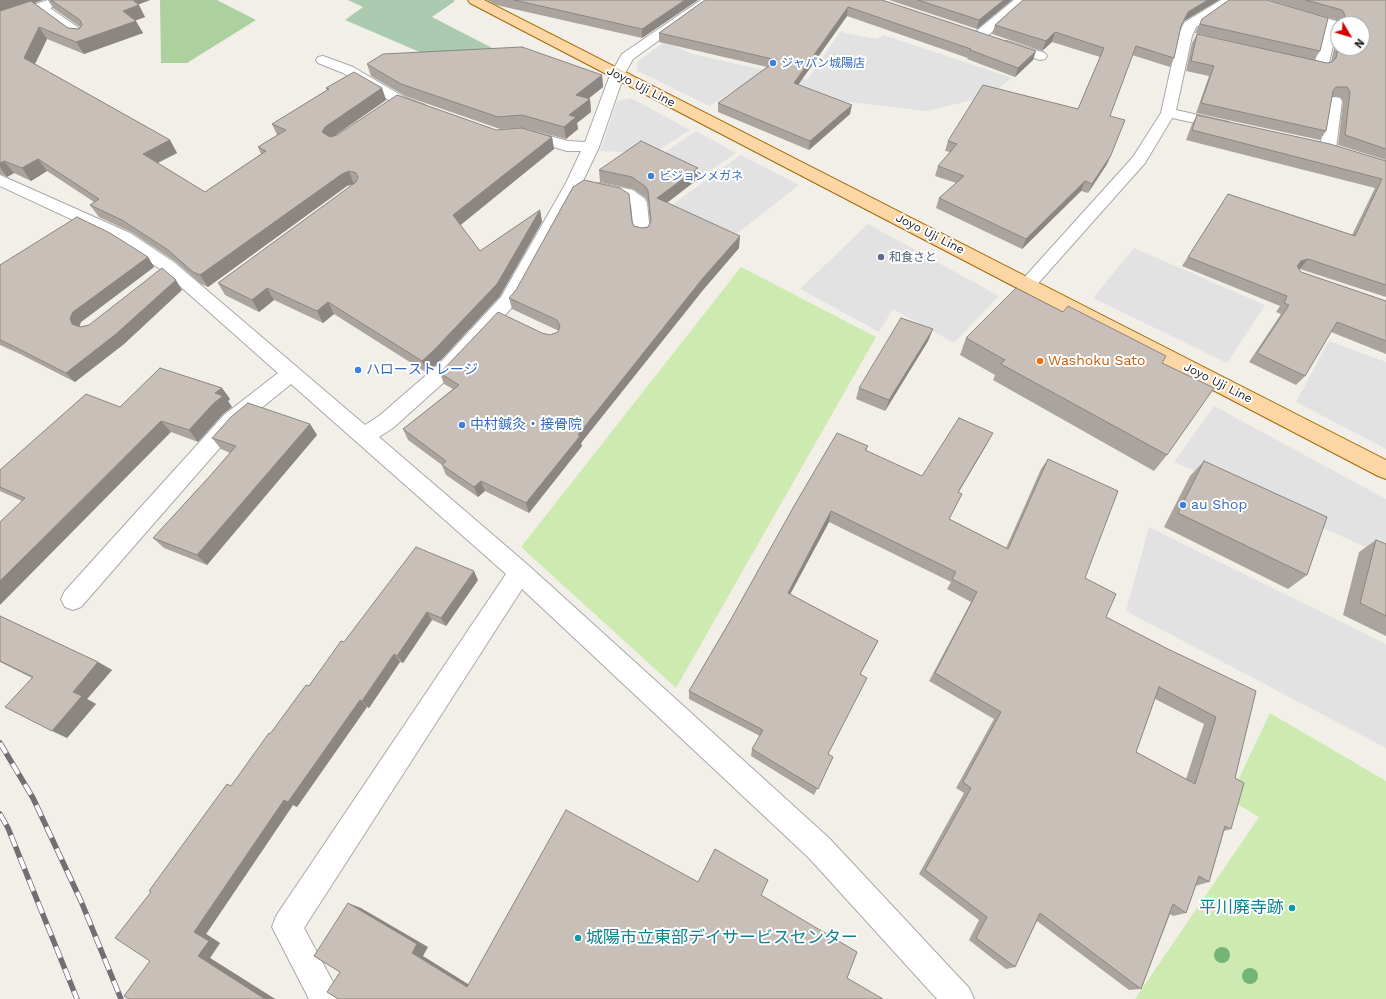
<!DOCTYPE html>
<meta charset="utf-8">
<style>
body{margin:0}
#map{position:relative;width:1386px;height:999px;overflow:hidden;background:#f2efe9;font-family:"Work Sans",sans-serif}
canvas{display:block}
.north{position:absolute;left:1330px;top:16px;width:40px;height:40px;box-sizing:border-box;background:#fff;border:1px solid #a7a7a7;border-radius:50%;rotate:128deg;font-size:11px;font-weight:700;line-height:16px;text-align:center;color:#222}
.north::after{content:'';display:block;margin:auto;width:14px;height:18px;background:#d40000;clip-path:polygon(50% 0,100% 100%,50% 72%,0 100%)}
</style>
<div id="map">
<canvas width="1386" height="999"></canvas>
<div class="north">N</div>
</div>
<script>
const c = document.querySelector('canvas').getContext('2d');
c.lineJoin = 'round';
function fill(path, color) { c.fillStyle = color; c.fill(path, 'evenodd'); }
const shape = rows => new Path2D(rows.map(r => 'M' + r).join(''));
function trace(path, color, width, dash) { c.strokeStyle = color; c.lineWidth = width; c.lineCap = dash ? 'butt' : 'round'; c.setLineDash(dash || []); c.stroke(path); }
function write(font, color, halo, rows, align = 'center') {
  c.font = font + ' "Work Sans","Noto Sans JP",sans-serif'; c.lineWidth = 4; c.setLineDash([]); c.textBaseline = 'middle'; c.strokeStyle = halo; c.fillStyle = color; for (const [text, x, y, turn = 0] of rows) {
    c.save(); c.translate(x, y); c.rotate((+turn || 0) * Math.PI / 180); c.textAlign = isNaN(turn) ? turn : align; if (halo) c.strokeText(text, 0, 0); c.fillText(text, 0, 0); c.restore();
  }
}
const grass = shape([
 [741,267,876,337,676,688,521,547],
 [1270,713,1386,781,1386,999,1135,999,1259,817,1229,799]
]);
const forest = shape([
 [160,0,217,0,256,20,187,63,161,63]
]);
const cemetery = shape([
 [348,0,453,0,455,1,432,17,500,52,429,56,345,20,363,7]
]);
const parking = shape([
 [840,32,876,39,884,35,1012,78,989,96,927,111,736,89,709,106,638,71,637,62,664,42,693,54,807,80],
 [631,98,690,130,654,153,600,151,617,101],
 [696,131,736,153,701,177,658,157],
 [741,155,799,185,730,239,665,210],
 [868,224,999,296,954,343,893,309,879,332,800,289],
 [1134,248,1265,305,1227,363,1093,298],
 [1329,341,1386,362,1386,449,1296,402],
 [1214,406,1386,499,1386,556,1174,462],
 [1149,527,1386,644,1386,748,1126,611]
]);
const minor = shape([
 [48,0,67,0,65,3,50,8,86,33,88,36,86,39,76,39,39,11,0,24,0,16,48,0],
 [701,0,715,0,633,59,624,75,599,147,582,183,514,305,453,374,393,428,379,437,528,565,829,838,969,988,974,999,937,999,809,858,522,589,304,928,342,999,309,999,272,927,276,916,506,574,291,384,238,427,81,607,73,610,65,607,61,599,65,591,224,415,278,373,163,271,118,241,0,186,0,175,130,233,175,263,365,425,379,416,439,364,501,297,566,183,581,151,567,151,519,137,516,134,519,131,524,129,568,141,585,142,610,75,622,54,701,0],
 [1014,0,1028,0,984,39,974,39,972,36,974,33,1014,0],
 [1221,0,1236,0,1196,27,1192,36,1176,110,1229,122,1231,125,1229,128,1224,129,1172,118,1145,163,1034,288,1028,290,1022,288,1019,284,1022,280,1133,157,1161,113,1178,36,1183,25,1185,22,1221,0],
 [1245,0,1264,0,1336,21,1338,24,1328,67,1326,70,1321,71,1296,65,1291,64,1289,61,1291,58,1296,57,1315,62,1324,26,1247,3,1245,0],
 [1007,41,1045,53,1047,56,1045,59,1040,60,1002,48,1000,45,1002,42,1007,41],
 [323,56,353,67,404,97,425,105,427,108,425,111,420,112,394,103,343,73,318,63,316,60,318,57,323,56],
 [1335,97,1340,98,1342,101,1336,148,1333,151,1328,153,1323,151,1320,148,1328,101,1330,98,1335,97],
 [600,183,633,190,645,199,647,203,650,233,648,237,642,238,636,237,634,233,631,205,622,198,594,191,592,188,594,185,600,183]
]);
const major = shape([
 [468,0,484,0,1386,460,1386,479,1378,476,470,3,468,0]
]);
const rail = shape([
 [0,743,33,798,81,901,121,999],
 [0,814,8,828,77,999]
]);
const trees = [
 [1222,955],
 [1250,976]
];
const wall = shape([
 [0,0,43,0,34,3,68,28,79,29,80,27,53,8,48,0,150,0,138,4,145,17,135,20,143,33,84,54,47,39,35,64,170,140,177,153,158,163,205,192,261,154,258,147,277,135,272,124,327,90,326,88,382,88,386,100,334,136,496,130,552,137,554,149,460,225,480,251,540,210,542,222,500,296,438,363,427,373,334,314,323,323,274,300,259,312,225,295,218,283,354,184,347,186,208,287,201,284,176,262,131,232,99,217,90,205,94,202,47,171,31,181,14,173,7,177,0,174],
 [487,0,698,0,642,38,496,5],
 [882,0,1033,60,1015,77,967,59,968,58,847,16,798,85,850,114,809,150,718,112,718,103,767,67,659,42,659,33],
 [889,0,1012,0,977,29],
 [1023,0,1219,0,1184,21,1181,27,1174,58,1170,67,1132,55,1110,116,1111,155,1107,164,1088,193,1081,191,1022,249,936,208,939,198,956,183,935,176,938,166,950,152,945,151,948,141,1078,109,1100,57,1052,42,1042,51,992,34,995,25],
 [1269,0,1386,0,1386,160,1338,145,1343,101,1340,97,1332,97,1326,131,1320,140,1196,113,1209,76,1186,71,1192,43,1197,34,1269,50,1195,33,1202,19,1320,51,1314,60,1327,63,1331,62,1338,31,1338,48,1362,24,1339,24,1336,20],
 [367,64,602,75,603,87,588,99,590,99,591,112,577,123,578,129,566,139,524,128,500,129,405,96,371,76],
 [1197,115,1386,161,1386,297,1300,269,1299,269,1301,272,1386,301,1386,354,1331,332,1305,376,1296,385,1249,362,1281,314,1276,312,1280,306,1182,266,1228,194,1352,235,1375,188,1186,140,1192,124],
 [698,168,698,179,667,203,739,248,703,290,581,443,582,446,529,513,485,491,478,497,446,475,442,465,408,440,403,429,453,389,444,384,440,373,542,333,550,335,558,332,559,331,512,309,509,298,632,222,634,226,642,228,648,227,650,222,648,203,646,198,633,189,600,182,599,170],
 [148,257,154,267,81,322,79,326,80,327,89,325,182,290,124,344,75,382,20,354,0,345,0,265],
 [933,329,928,341,885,411,856,399,859,388],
 [966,338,1162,363,1167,455,1154,471,993,380,995,375,960,355],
 [222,388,230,399,228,401,232,407,223,414,198,442,171,432,22,501,0,491,0,470,120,407],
 [310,424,317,435,207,565,164,548,153,538,210,476,230,453,221,449,212,438],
 [987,444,958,493,949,519,1006,548,1041,469,1048,459,1085,578,1106,617,1168,649,1256,691,1235,778,1231,829,1224,831,1209,882,1195,886,1186,913,1173,916,1170,914,1141,989,1129,990,1037,921,1015,967,1006,969,969,940,979,920,919,874,964,793,956,788,994,719,929,681,971,602,947,589,951,582,829,522,790,594,878,641,860,674,828,754,833,757,814,795,751,756,752,749,760,736,689,699,689,691,730,621,868,446,866,451,922,476],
 [1155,699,1204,724,1186,779,1136,752],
 [1204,461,1307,575,1288,589,1164,527,1190,476],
 [1376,540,1386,544,1386,636,1343,615,1359,552],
 [478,580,446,626,432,620,403,663,400,662,369,708,367,707,297,807,293,805,206,934,220,943,210,958,275,999,129,999,150,961,151,892,270,734,344,642],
 [0,616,98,662,112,670,87,699,96,704,67,738,32,678,0,662]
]);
const shadedWall = shape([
 [0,0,43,0,0,14],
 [129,0,150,0,132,7],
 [685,0,698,0,642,38,642,29],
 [1004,0,1012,0,977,29,979,20],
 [1208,0,1219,0,1184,21,1188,12],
 [139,5,145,17,129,23,123,11],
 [848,7,847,16,793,92,794,83],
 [136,21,143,33,84,54,76,42],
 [39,27,47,39,32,70,24,58],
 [1055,32,1052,42,1042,51,1046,41],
 [1036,51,1033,60,1015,77,1018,68],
 [602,75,603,87,578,107,576,95],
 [382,88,386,100,330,139,322,132,325,127],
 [590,99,591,112,577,123,578,129,566,139,564,127,569,115],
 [852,105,850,114,809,150,810,141],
 [552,137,554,149,457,228,453,215],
 [170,140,177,153,151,166,143,154],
 [1111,155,1107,164,1088,193,1092,184],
 [38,159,47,171,31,181,22,168],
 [4,161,14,173,7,177,0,167,0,163],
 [698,168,698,179,657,210,657,198],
 [349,171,354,184,347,186,208,287,200,275,342,174],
 [1085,181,1081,191,1022,249,1026,239],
 [540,210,542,222,500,296,438,363,427,373,422,361],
 [740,236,739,248,703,290,581,443,582,446,529,513,526,503,578,435,703,278],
 [148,257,154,267,81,322,79,327,72,324,70,318,73,312],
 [1308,259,1300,269,1294,271,1301,261],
 [176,280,182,290,124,344,75,382,66,373],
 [267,288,274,300,259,312,252,300],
 [328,302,334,314,323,323,317,311],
 [933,329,928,341,885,411,889,400],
 [222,388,230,399,228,401,232,407,223,414,198,442,189,430,215,393],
 [161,421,171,432,0,605,0,581],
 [310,424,317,435,207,565,197,555],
 [993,433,987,444,952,503,958,492],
 [481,481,485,491,478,497,474,487],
 [831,511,829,522,786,602,788,593],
 [474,571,478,580,446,626,441,618],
 [427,612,432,620,403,663,397,656],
 [878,641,874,649,856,682,860,674],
 [394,654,400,662,369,708,362,701],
 [98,662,112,670,87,699,96,704,67,738,52,731,73,692],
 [360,700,367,707,297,807,288,802],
 [284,800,293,805,206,934,220,943,210,958,275,999,265,999,198,956,194,932],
 [348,903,361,908,428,947,423,956,476,989,467,987,412,953]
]);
const building = shape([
 [51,0,133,0,139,5,123,11,136,21,76,42,39,27,24,58,170,140,143,154,205,192,266,151,258,147,286,130,272,124,329,89,326,88,354,72,382,88,325,127,322,132,330,137,337,135,397,95,496,130,522,128,552,137,453,215,480,251,540,210,497,284,433,351,422,361,328,302,317,311,267,288,252,300,218,283,356,182,358,177,356,173,349,171,342,174,200,275,193,272,168,250,122,220,90,205,99,199,38,159,22,168,4,161,0,163,0,11,31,1,68,28,79,29,82,25,80,20,51,0],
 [514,0,685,0,642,29,514,0],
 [705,0,882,0,1036,51,1018,68,970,50,971,49,848,7,794,83,852,105,810,141,718,103,777,60,659,33,705,0],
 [918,0,1004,0,979,20,918,0],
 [1023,0,1208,0,1188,12,1181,26,1174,58,1136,46,1110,116,1125,120,1111,155,1092,184,1085,181,1026,239,939,198,964,176,938,166,957,144,948,141,983,85,1078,109,1104,48,1055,32,1046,41,995,25,1023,0],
 [1229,0,1267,0,1328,18,1320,51,1200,24,1202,19,1229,0],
 [1306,0,1386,0,1386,149,1345,135,1350,92,1347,87,1336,87,1333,91,1326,131,1201,103,1214,66,1191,61,1197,34,1327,63,1332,62,1336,58,1338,48,1362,48,1362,24,1343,24,1345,15,1342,10,1306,0],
 [522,47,602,75,576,95,590,99,569,115,576,117,564,127,522,115,498,117,401,84,367,64,383,54,522,47],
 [1197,115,1330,144,1386,161,1386,285,1308,259,1301,261,1297,266,1301,272,1386,301,1386,341,1337,322,1305,376,1257,353,1289,305,1284,303,1287,296,1188,257,1228,194,1355,236,1382,179,1192,130,1197,115],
 [641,141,698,168,657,198,740,236,703,278,578,435,580,436,526,503,481,481,474,487,442,465,446,461,403,429,459,385,440,373,498,312,542,333,550,335,558,332,560,326,557,320,509,298,516,290,573,187,584,180,620,188,629,194,632,222,634,226,642,228,648,227,651,221,648,191,646,187,632,177,599,170,641,141],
 [77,217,110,233,148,257,73,312,70,318,72,324,80,327,89,325,162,268,176,280,116,334,66,373,11,345,0,340,0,265,77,217],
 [1016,288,1063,312,1068,306,1166,356,1162,363,1214,388,1167,455,1001,364,1005,360,966,338,1016,288],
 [901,318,933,329,889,400,859,388,901,318],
 [160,368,222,388,215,393,223,396,214,403,189,430,161,421,0,581,0,522,25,498,0,487,0,470,86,394,120,407,160,368],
 [248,403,310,424,197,555,153,538,210,476,236,446,212,438,231,417,248,403],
 [959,418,993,433,958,492,962,494,949,519,1008,549,1048,459,1118,491,1085,578,1116,594,1106,617,1168,649,1256,691,1235,778,1244,783,1231,829,1225,826,1209,882,1199,876,1186,913,1173,904,1141,989,1040,913,1015,967,976,938,987,917,925,870,971,788,963,782,1001,712,935,673,977,592,952,579,956,572,831,511,788,593,878,641,860,674,867,678,828,754,833,757,818,789,752,749,763,730,689,691,730,621,794,506,837,433,868,446,865,450,922,476,959,418],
 [1159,687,1216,717,1195,784,1136,752,1159,687],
 [1204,461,1327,517,1307,575,1178,513,1204,461],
 [1376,540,1386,544,1386,616,1360,603,1376,540],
 [416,547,474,571,441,618,427,612,397,656,394,654,362,701,360,700,288,802,284,800,194,932,209,941,198,956,265,999,129,999,124,996,150,961,115,938,151,892,149,891,227,784,231,786,269,733,270,734,306,685,309,686,341,641,344,642,416,547],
 [0,616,98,662,73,692,82,696,52,731,5,707,33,677,0,661,0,616],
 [566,810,698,882,715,849,768,880,761,895,857,952,847,978,883,999,338,999,327,992,340,972,314,956,348,903,417,944,412,953,467,987,566,810]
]);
const markers = [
 [773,63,4,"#3f7fe0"],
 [651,176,4,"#3f7fe0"],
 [881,257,4,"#5c6f8a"],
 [1040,361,4,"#e8710a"],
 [358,370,4,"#3f7fe0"],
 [462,425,4,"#3f7fe0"],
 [1183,505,4,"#3f7fe0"],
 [1292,908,4,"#0f9aa8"],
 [578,938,4,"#0f9aa8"]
];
const farShopnames = [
 ["ジャパン城陽店",781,63],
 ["ビジョンメガネ",659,176]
];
const farStreetnames = [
 ["Joyo Uji Line",641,87,27],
 ["Joyo Uji Line",930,234,27],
 ["Joyo Uji Line",1218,383,27]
];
const farServicenames = [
 ["和食さと",889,257]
];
const foodNames = [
 ["Washoku Sato",1048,361]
];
const shopNames = [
 ["ハローストレージ",366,370],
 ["中村鍼灸・接骨院",470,425],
 ["au Shop",1191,505]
];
const nearCulturenames = [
 ["平川廃寺跡",1284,908],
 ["城陽市立東部デイサービスセンター",586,938,"left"]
];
fill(grass, '#cdebb0');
fill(forest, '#add19e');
fill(cemetery, '#aacbaf');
fill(parking, '#e2e2e2');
trace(minor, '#a9a9a9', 2);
trace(major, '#a06b00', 2);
fill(minor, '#fff');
fill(major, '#fcd6a4');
trace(rail, '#707070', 5.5);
trace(rail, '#fff', 4, [12]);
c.fillStyle = '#74b475';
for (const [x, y] of trees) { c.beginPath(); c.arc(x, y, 8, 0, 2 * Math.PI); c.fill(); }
fill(wall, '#aba49e');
fill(shadedWall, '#8b8681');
fill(building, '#c7bfb8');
trace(building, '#8b8681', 1);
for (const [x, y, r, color] of markers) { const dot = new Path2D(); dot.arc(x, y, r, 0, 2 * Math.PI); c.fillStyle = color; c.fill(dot); trace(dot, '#fff', 1.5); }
write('12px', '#366cbe', '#fff', farShopnames, 'left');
write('12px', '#222', '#fff', farStreetnames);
write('12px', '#4e5e75', '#fff', farServicenames, 'left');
write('14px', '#c56008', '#fff', foodNames, 'left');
write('14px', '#366cbe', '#fff', shopNames, 'left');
write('17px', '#0d838f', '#fff', nearCulturenames, 'right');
</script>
